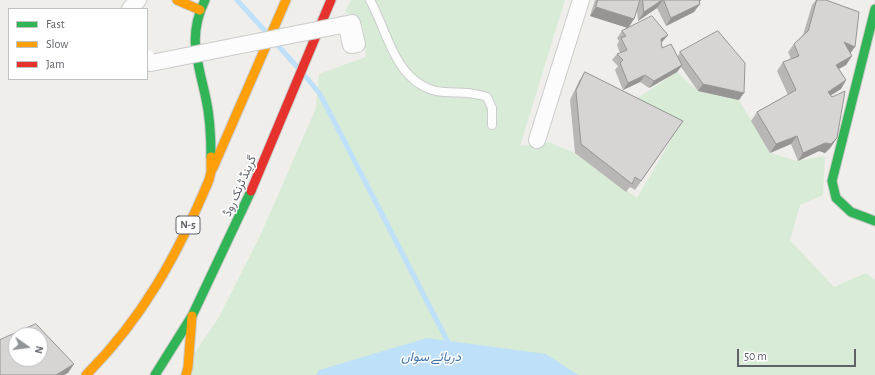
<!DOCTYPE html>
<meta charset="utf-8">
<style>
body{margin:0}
#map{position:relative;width:875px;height:375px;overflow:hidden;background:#efeeea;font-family:"Alegreya Sans",sans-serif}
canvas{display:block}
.legend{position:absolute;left:8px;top:8px;width:140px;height:72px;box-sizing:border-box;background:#fff;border:1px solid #bfc1c3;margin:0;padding:5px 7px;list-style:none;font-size:12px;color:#5f6368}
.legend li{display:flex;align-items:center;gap:8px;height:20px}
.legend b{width:20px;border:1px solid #bfc1c3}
.north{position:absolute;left:8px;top:327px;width:40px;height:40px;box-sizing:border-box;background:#fff;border:1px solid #bfc1c3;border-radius:50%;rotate:104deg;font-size:11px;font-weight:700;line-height:16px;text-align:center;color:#5f6368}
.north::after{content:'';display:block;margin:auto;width:14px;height:18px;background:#919496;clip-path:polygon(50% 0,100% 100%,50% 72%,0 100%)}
.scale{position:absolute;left:737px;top:349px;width:119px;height:18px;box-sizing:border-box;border:2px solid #5f6368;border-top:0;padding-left:5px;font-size:12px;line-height:14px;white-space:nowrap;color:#5f6368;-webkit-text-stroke:3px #fff;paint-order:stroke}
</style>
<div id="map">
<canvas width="875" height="375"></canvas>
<ul class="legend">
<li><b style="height:5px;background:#30b455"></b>Fast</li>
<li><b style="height:5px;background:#ff9f0a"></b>Slow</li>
<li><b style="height:5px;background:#e5322d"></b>Jam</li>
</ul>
<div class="north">N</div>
<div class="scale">50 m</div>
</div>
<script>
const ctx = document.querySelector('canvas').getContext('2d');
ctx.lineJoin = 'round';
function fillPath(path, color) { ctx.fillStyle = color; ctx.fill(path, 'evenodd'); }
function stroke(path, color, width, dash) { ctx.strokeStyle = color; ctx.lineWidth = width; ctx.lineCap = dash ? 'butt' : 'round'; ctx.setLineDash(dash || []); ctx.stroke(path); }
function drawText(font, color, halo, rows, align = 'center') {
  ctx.font = font + ' "Alegreya Sans",Vazirmatn,sans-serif'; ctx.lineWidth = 3; ctx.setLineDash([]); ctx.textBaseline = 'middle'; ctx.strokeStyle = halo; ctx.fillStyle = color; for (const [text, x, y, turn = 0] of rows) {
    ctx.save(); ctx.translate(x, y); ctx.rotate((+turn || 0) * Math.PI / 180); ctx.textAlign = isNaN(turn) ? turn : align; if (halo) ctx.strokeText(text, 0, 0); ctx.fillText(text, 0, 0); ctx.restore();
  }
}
const green = new Path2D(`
 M351,0h214l-45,146 28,-4 27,11 62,45 42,-72 -52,-21 50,-33 21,19 41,9 31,53 27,8 28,-5 -2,39 -23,10 -10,35 44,47 32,-14 9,7v95h-696l39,-56 43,-85 55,-126 3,-34 47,-17 -3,-31 -18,-15z`);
const water = new Path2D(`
 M427,338l119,16 32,21h-262l3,-5z`);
const stream = new Path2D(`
 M237,0l29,32
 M274,41l24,27
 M306,77l14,17 130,252`);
const lane = new Path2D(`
 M370,0c18,32 24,80 66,91 11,2 22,1 33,2 6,1 13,2 18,4l5,11v17`);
const street = new Path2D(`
 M130,9l8,-9
 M537,140l44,-140`);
const fast = new Path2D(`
 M205,0c-18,37 -7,61 1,99 4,18 5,38 5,58
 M875,9l-43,172 4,17 15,14 24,9
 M155,375l37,-59 59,-125`);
const slow = new Path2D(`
 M177,0l23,10
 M213,168l73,-168
 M86,375c57,-57 92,-121 123,-195l2,-8v-15
 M186,375l2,-8 4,-51`);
const jam = new Path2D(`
 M251,191l80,-191`);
const streetBridge = new Path2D(`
 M147,58l4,5 201,-40 5,21 -6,1 -3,-14`);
const wall = new Path2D(`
 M595,0h106l-7,12 -28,14 -9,-18 -19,13 -1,-11 -3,9 -6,9 40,7 -6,7v6l16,8 2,-4 59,48 -41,-9 -17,-24 -4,5 -28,16 -9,-6 -17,8 -8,-20 3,-4 -6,-6 5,-6 3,-1 -3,-8 2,-4 -2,-3 5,-7 6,-3 -38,-12z
 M816,0h10l26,56 -6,9 -8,4 8,11 -5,9 -11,6 1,52 -6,6 -6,-2 -21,10 -7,-17 -21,9 -19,-32 6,-9 31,-17 -11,-24 6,-9 8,-3 -3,-7 6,-8 9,-9 9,-30z
 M585,72l98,49 -48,69 -5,-3 -4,5 -51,-39 -5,-53 9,-19z`);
const shadedWall = new Path2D(`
 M662,0h1l-6,8 -19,13 6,-9z
 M699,0h2l-3,4h2l-6,8 -28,14 5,-8z
 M596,7l38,12 -6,9 -38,-12z
 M668,35l-5,6 -7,5 5,-7z
 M844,42l11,5 -6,8z
 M852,56l-6,9 -16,9 6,-9z
 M682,65l-5,7 -28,16 5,-7z
 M645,75l-5,7 -17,8 5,-7z
 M846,80l-5,9 -19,12 6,-9z
 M703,84l41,9 -5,7 -41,-9z
 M797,136l-6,8 -21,9 6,-9z
 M837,138l-6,9 -6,6 -6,-2 -21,10 5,-8 22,-10z
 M74,364l-6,9 -4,2h-8z`);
const building = new Path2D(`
 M598,0h42l-6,19 -38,-12z
 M643,0h19l-18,12z
 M664,0h35l1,4 -29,14z
 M817,0h9l33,12 -4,35 -11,-5 8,14 -16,9 10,15 -18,12 4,5 13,-6 -8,47 -6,6 -6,-1 -22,10 -6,-17 -21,8 -19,-32 39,-22 -13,-28 16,-6 -5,-12 14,-13z
 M652,16l16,19 -7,4 1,9 9,-4 11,21 -28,16 -9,-6 -17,8 -8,-20 3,-3 -6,-6 10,-4 -6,-12 5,-2 -4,-5z
 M718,31l27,32 -1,30 -41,-9 -23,-32z
 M585,72l98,49 -42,60 -6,-4 -3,7 -51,-40 -5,-53z
 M36,324l38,40 -18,11h-56v-35zM16,335h24v24h-24z`);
const shields = [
 [188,225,24]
];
const shieldNames = [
 ["N-5",188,225]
];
const streetNames = [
 ["گرینڈ ٹرنک روڈ",240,186,-66]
];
const waterNames = [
 ["دریائے سواں",431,357]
];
fillPath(green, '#d8ebd6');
fillPath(water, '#bfe0f9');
stroke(stream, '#bfe0f9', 5);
stroke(lane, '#cbcccc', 10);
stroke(street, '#cbcccc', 18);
stroke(fast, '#cacacb', 11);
stroke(slow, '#cacacb', 11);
stroke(jam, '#cacacb', 11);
stroke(lane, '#fdfcfc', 8);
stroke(street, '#fdfcfc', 16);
stroke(fast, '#30b455', 9);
stroke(slow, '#ff9f0a', 9);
stroke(jam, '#e5322d', 9);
stroke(streetBridge, '#cbcccc', 18, []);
stroke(streetBridge, '#fdfcfc', 16);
fillPath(wall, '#b8b7b5');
fillPath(shadedWall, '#969594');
fillPath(building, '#d6d5d3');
stroke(building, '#969594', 1);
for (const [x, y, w] of shields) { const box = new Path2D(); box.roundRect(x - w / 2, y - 9, w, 18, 3); ctx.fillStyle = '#fff'; ctx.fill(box); stroke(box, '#5f6368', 1); }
drawText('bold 11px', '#5f6368', null, shieldNames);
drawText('12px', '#5f6368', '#fff', streetNames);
drawText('italic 13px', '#4174aa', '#fff', waterNames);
</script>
